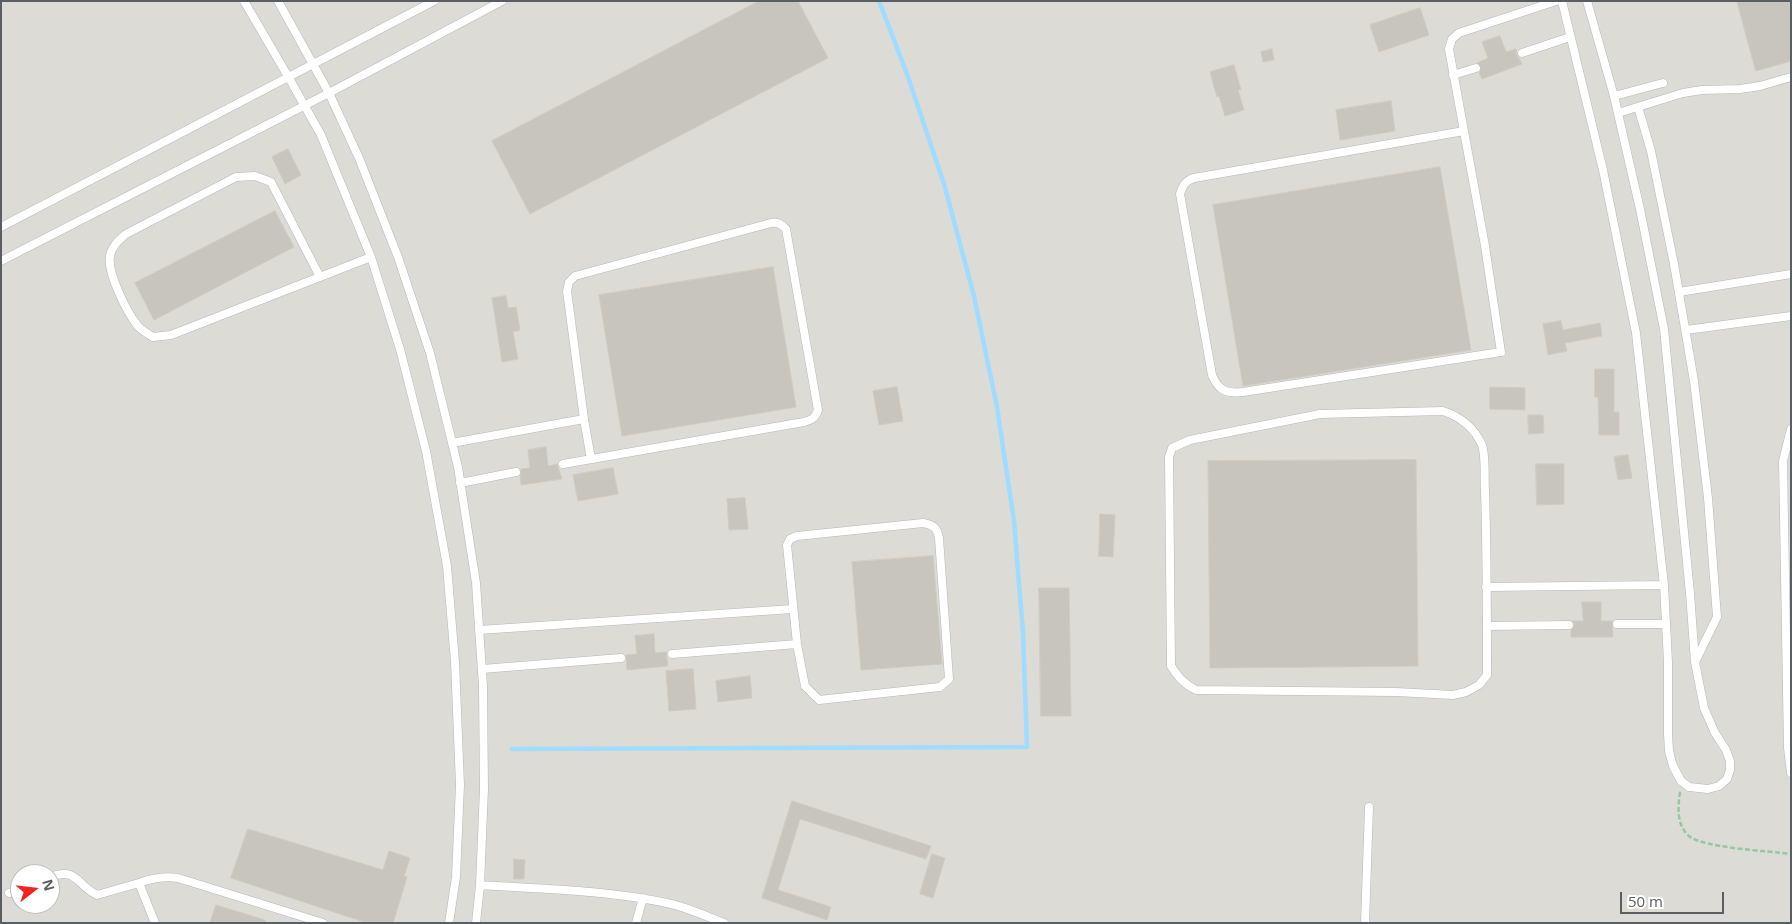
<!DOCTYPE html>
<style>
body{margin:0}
#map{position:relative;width:1792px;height:924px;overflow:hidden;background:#ede9e0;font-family:"Open Sans",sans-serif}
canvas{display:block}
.frame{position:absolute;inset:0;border:2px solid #595e62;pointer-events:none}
.north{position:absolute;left:10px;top:864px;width:50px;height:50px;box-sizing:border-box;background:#fff;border:1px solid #bdbfc0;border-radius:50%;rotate:74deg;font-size:14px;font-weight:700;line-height:20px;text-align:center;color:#595e62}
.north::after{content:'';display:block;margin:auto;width:18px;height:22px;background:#f12423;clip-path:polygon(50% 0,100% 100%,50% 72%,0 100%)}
.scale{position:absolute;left:1620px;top:892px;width:104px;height:22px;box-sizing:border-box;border:2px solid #595e62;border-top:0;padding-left:6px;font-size:15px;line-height:18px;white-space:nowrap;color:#595e62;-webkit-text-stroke:4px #fff;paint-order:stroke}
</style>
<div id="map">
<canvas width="1792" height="924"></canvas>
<div class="frame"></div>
<div class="north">N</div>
<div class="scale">50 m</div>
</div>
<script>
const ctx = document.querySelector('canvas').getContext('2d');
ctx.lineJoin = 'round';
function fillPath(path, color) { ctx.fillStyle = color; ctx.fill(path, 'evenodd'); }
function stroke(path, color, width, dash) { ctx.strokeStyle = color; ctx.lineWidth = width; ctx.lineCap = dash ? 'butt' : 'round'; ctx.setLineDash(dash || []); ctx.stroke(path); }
const industrial = new Path2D(`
 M1,1h1790v922h-1790zM20,874h30v30h-30z`);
const stream = new Path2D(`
 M512,749l515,-2 -4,-114 -9,-112 -17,-114 -23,-111 -30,-112 -37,-110 -28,-73`);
const building = new Path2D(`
 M759,1h39l30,57 -298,156 -38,-73z
 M1737,1h54v60l-35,10z
 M1420,8l9,27 -50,17 -9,-27z
 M1500,36l6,16 10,-3 1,6 5,9 -40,15 -3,-6 2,-6 -4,-4 11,-5 -6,-16z
 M1272,49l2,11 -11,2 -2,-10z
 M1234,65l7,25h-3l6,20 -19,6 -6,-20 -2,1 -7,-25z
 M1391,101l4,30 -55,9 -4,-30z
 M288,149l13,26 -16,9 -13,-27z
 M1440,167l31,183 -228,36 -30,-181z
 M275,211l19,36 -140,73 -19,-37z
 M773,267l23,140 -174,29 -23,-141z
 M506,296l2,12 8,-1 4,23 -7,2 5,27 -16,3 -10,-64z
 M1561,321l2,9 37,-7 2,13 -37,7 2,8 -19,4 -5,-31z
 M1595,369h19v43h5v23h-20l-1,-38h-3z
 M897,387l6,34 -24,4 -6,-34z
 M1490,387l35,1v22l-35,-1z
 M1528,415h15l1,18 -15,1z
 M546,447l2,19 9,-2 5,15 -41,6 -1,-9 1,-3v-4l9,-1 -2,-18z
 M1628,455l4,23 -14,2 -4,-23z
 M1416,460l2,206 -208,2 -2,-207z
 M1536,464h28v40l-27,1z
 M613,468l5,26 -40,7 -5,-26z
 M745,498l3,31 -19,1 -2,-31z
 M1100,514l15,1 -2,42 -14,-1z
 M933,556l9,108 -81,6 -9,-108z
 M1039,588h30l2,128h-30z
 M1582,602h19v19h11l1,16h-42v-7l4,-5 -3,-4h11z
 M654,634l1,19 11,-1 2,14 -41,4 -1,-15 11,-1 -2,-18z
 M693,669l3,40 -27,2 -3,-40z
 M750,676l2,22 -34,4 -2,-21z
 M792,801l139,45 -5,13 -126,-40 -22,71 53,17 -4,13 -65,-22z
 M248,829l135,41 6,-19 21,7 -6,18 3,1 -14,46h-26l-136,-45z
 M932,854l13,4 -12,40 -13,-4z
 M514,859l11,1 -1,19h-10z
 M216,905l49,15v3h-55z`);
const path = new Path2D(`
 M1680,792c-2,14 -4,33 9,44 14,12 80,15 102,18`);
const lane = new Path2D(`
 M244,1l45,77 32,57 50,122 29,92 26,102 21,115 8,96 5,123 -4,92 -7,46
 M278,1l51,92 30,65 39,99 32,96 28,114 18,116 7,103 1,103 -4,96 -4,38
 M1562,1l41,169 33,163 28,252 4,77v72l1,17 4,15 8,15 8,6 19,2 11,-3 8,-7 3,-9v-9l-4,-11 -11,-17 -11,-25 -9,-46 -5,-69 -26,-264 -24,-120 -26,-113 -27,-95
 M1522,53l48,-16
 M1453,75l23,-7
 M1614,96l49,-13
 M1638,107l13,44 23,113 20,117 14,117 9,119 -21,43
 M1618,113l65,-20 19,-3 38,-1 20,-3 31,-9
 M1464,131l-270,47c-9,3 -11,7 -14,16l32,181c6,15 14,19 31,17l258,-40 -16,-106 -36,-197 3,-10 7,-6 97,-32
 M1,227l433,-226
 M1,261l328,-168 173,-92
 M320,277l-49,-95 -16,-6 -19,1 -110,57c-8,7 -14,12 -16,22 -3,17 17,56 27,69 4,5 11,9 16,12l18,-2 200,-78
 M1679,292l112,-18
 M1686,330l105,-14
 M1443,411c18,6 31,16 39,34 4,11 2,33 3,46 2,61 2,123 2,184l-8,10 -13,7 -13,3 -57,-3 -200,-2c-12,-6 -18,-13 -25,-24l-2,-209 3,-9 18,-8 130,-26z
 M1791,429l-8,32 5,287 3,25
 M452,443l132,-24
 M563,464l241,-42c8,-2 11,-4 14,-12l-32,-181c-5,-5 -8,-7 -15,-6l-196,53 -6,6 -2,9 17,128 7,40
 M460,483l56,-11
 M923,523c11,2 14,5 16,15l10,141 -9,8 -121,13 -14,-14 -8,-42 -10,-99 3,-6 7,-3z
 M1486,587l178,-2
 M1617,624h49
 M1487,626l82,-1
 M479,630l314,-21
 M672,654l125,-10
 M482,669l139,-11
 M50,877c28,-10 26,8 47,18l42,-12
 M480,885c62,4 126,5 187,18 19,4 39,13 57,20
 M9,893l11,-4
 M155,923l-16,-40c14,-5 25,-7 39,-5l145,45
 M636,923l7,-25
 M1365,923l4,-116`);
fillPath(industrial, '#dddbd5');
stroke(stream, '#9fdcff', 4.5);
fillPath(building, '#c8c4be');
stroke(building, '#d2cbbf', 1);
stroke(lane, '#b3b8bc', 9);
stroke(path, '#94c89f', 2.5, [5, 2.5]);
stroke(lane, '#fff', 8);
</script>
